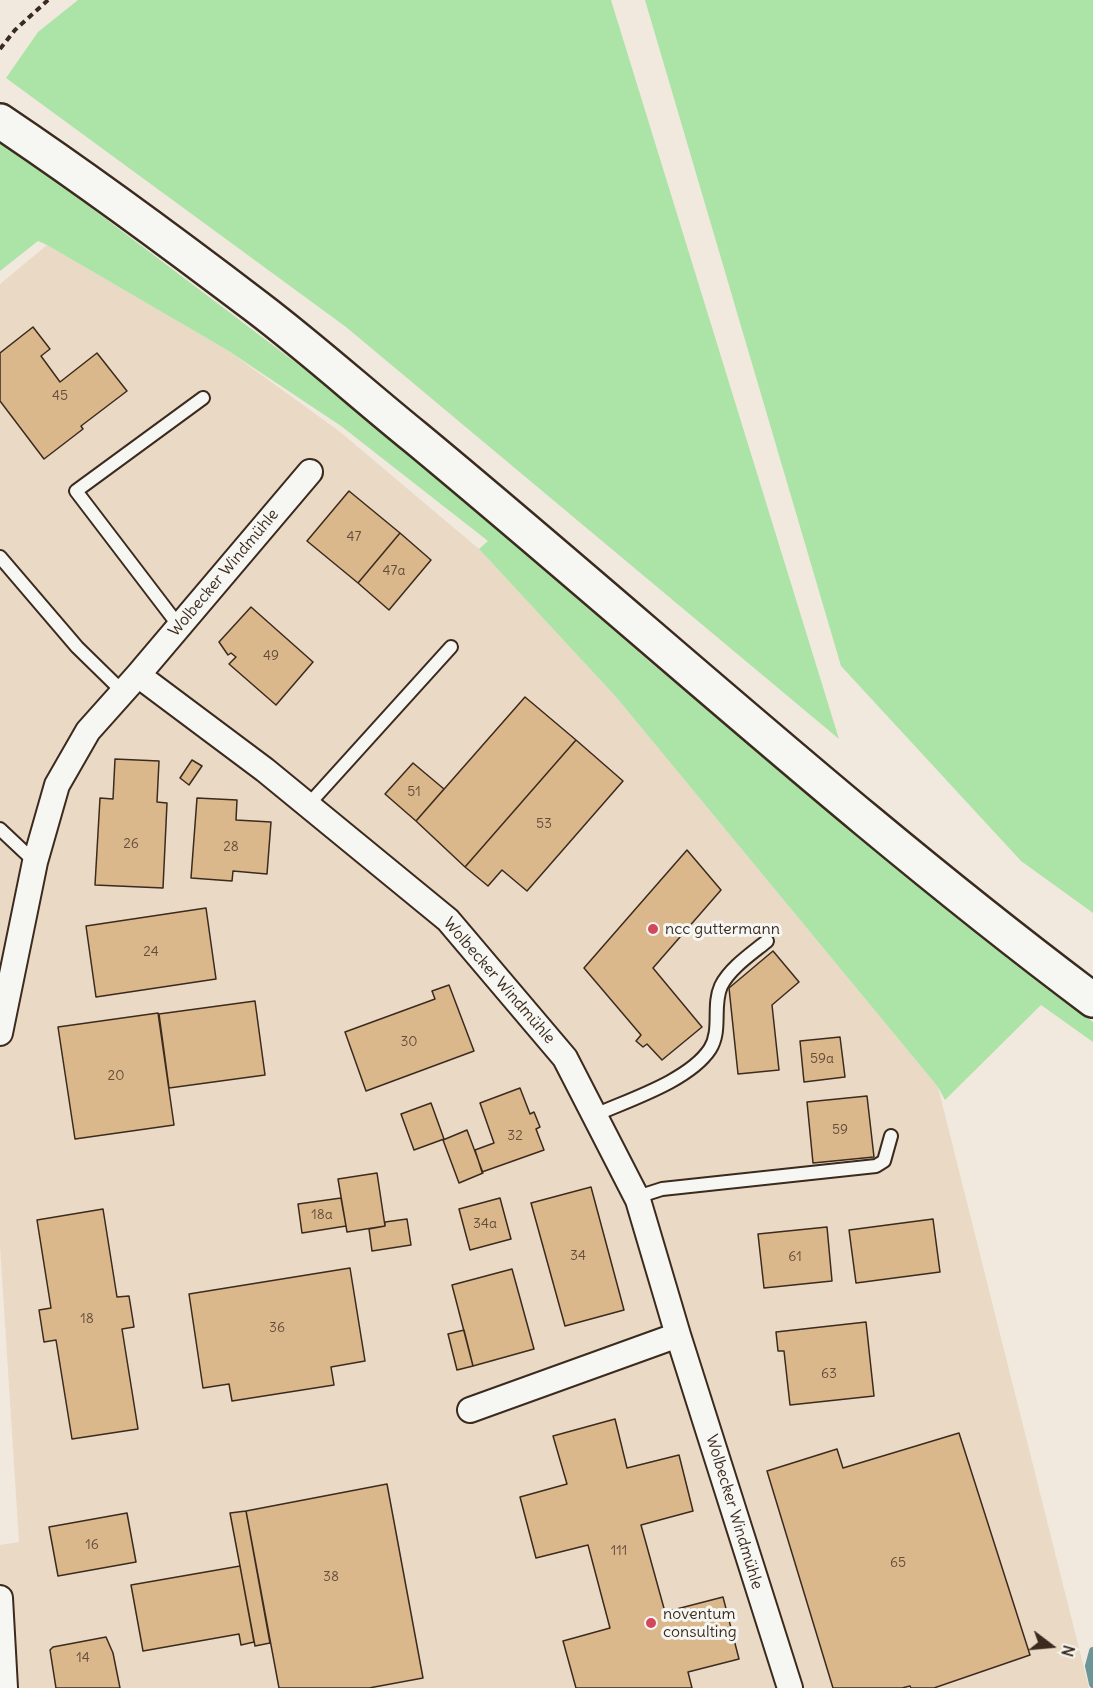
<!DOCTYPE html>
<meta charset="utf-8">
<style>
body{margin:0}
#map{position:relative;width:1093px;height:1688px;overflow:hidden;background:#f1e9de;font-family:Delius,sans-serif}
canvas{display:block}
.north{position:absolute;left:1021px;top:1616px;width:60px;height:60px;-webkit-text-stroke:4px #f6f6f2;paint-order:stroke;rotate:106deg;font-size:16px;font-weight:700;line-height:24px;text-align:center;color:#3b2a1e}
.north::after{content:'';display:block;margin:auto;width:21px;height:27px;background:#3b2a1e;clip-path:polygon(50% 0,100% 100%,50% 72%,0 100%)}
</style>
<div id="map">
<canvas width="1093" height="1688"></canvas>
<div class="north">N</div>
</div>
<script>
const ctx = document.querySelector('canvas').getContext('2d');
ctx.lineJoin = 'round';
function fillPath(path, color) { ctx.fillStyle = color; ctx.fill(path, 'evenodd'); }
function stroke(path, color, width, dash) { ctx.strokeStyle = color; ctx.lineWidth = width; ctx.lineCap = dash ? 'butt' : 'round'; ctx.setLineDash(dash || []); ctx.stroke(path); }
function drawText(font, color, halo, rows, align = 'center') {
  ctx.font = font + ' Delius,sans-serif'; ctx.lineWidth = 6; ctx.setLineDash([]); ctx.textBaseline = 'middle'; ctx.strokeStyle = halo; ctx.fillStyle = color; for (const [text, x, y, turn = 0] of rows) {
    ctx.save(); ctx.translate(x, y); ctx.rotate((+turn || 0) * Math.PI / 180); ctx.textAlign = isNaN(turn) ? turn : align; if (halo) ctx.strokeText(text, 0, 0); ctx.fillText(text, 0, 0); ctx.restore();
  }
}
const built = new Path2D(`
 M47,245l180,105 112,81 140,118 137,148 322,390 151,601h-1089v-143l19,-3 -19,-296v-962z`);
const green = new Path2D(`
 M78,0h533l228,739 -493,-412 -340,-249 32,-46z
 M645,0h448v913l-72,-52 -180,-195z
 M0,142l69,49 267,202 131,109 183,160 404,332 39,28v20l-52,-37 -96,95 -7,-13 -322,-390 -137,-148 9,-8 -147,-115 -114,-76 -180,-105 -9,-4 -38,30z`);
const stream = new Path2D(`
 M1093,1651l-4,15 4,18`);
const building = new Path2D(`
 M33,327l17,22 -9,7 19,26 37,-29 30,38 -46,35 2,3 -39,30 -44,-58v-48z
 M349,491l51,42 -42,50 -51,-42z
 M400,533l31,27 -42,50 -31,-27z
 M251,607l62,55 -37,43 -47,-41 7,-7 -5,-4 -3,2 -9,-13z
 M525,697l51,43 -111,127 -49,-46z
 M576,740l47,41 -96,110 -25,-21 -14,16 -23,-19z
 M115,759l44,2 -2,41 10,1 -4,85 -68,-3 5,-87 13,1z
 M192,760l10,6 -13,19 -9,-7z
 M413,763l31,26 -28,32 -31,-27z
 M197,798l40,2 -1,20 35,2 -4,52 -34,-3 -1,10 -41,-3z
 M687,850l34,40 -68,78 49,59 -40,33 -15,-16 -4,3 -7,-6 5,-6 -57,-67z
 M206,908l10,71 -120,18 -10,-71z
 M773,951l26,31 -27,23 7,65 -41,4 -9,-86z
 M449,985l25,66 -108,40 -21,-59 90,-33 -3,-8z
 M255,1001l10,74 -96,13 -10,-74z
 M158,1013l16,112 -99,14 -17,-112z
 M840,1037l5,40 -41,5 -4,-41z
 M520,1088l10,26 4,-2 6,15 -4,2 8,21 -62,22 -7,-22 19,-7 -14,-40z
 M867,1096l7,61 -61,6 -6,-61z
 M431,1103l13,36 -30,11 -13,-36z
 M467,1130l16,43 -24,10 -16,-43z
 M377,1173l8,53 -38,6 -9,-53z
 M591,1187l33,123 -59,16 -34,-123z
 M341,1198l5,28 -44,7 -4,-29z
 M500,1198l11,41 -41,11 -11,-41z
 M103,1209l14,88 12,-1 5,31 -12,2 16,100 -66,10 -16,-99 -12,2 -5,-32 12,-2 -14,-88z
 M407,1219l4,26 -39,6 -3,-22 16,-3v-4z
 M933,1219l7,53 -84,11 -7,-53z
 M827,1227l5,54 -68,7 -6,-54z
 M350,1268l15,93 -34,6 3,18 -102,16 -3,-17 -26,4 -14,-94z
 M512,1269l22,80 -61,17 -21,-81z
 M866,1322l8,74 -84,9 -6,-54h-6l-2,-19z
 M464,1330l9,36 -16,4 -9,-36z
 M615,1419l12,49 52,-13 14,56 -52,14 24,87 58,-15 16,62 -51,13 4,16h-116l-13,-47 47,-13 -22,-83 -52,13 -16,-61 47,-13 -14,-48z
 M959,1433l71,222 -96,33h-23l-1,-2 -8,2h-69l-66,-217 70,-22 6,19z
 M387,1484l36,194 -54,10h-90l-33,-177z
 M246,1511l24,132 -15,3 -25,-133z
 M127,1513l9,49 -78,14 -9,-49z
 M240,1566l14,76 -13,3 -2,-11 -96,17 -12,-66z
 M106,1637l7,16 7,35h-64l-6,-38 3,-3z`);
const path = new Path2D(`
 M0,49l15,-19 33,-30`);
const service = new Path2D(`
 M0,557l77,90 46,45
 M179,626l-103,-135 127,-93
 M308,805l143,-158
 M0,829l35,33
 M595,1115c33,-15 94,-34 115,-66 12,-19 2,-43 11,-63 9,-18 30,-32 46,-45
 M637,1197l25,-8 214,-23 8,-5 7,-25`);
const minor = new Path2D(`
 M138,675l172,-203
 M0,1033l35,-171 22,-77 31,-54 50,-56 127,95 183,150 117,138 73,142 40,135 112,353
 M470,1410l208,-75
 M0,1598l5,90`);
const secondary = new Path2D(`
 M0,121c88,59 173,122 257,186 54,41 105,87 158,130 226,187 443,387 678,563`);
const markers = [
 [653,929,6,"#d1495b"],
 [651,1623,6,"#d1495b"]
];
const numberNames = [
 ["45",60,396],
 ["47",354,537],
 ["47a",394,571],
 ["49",271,656],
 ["51",414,792],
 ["53",544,824],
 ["26",131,844],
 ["28",231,847],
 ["24",151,952],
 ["30",409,1042],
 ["59a",822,1059],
 ["20",116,1076],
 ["59",840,1130],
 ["32",515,1136],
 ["18a",322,1215],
 ["34a",485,1224],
 ["34",578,1256],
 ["61",795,1257],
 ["18",87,1319],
 ["36",277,1328],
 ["63",829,1374],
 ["16",92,1545],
 ["111",619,1551],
 ["65",898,1563],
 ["38",331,1577],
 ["14",83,1658]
];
const streetNames = [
 ["Wolbecker Windmühle",224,573,-50],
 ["Wolbecker Windmühle",499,981,49],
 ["Wolbecker Windmühle",734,1512,73]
];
const poiNames = [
 ["ncc guttermann",665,929],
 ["noventum",663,1614],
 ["consulting",663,1632]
];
fillPath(built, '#eadac5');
fillPath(green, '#ace4a8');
stroke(stream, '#6c9597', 8);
fillPath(building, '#dbb78c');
stroke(building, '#3b2a1e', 1.5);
stroke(service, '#3b2a1e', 16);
stroke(minor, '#3b2a1e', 28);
stroke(secondary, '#3b2a1e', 38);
stroke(path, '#3b2a1e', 4, [6, 4.5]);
stroke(service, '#f6f6f2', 12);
stroke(minor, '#f6f6f2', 24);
stroke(secondary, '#f6f6f2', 33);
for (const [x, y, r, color] of markers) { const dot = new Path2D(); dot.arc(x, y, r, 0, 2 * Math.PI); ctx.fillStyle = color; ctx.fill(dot); stroke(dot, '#f6f6f2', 2); }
drawText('14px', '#634d3a', null, numberNames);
drawText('16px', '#3b2a1e', '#f6f6f2', streetNames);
drawText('16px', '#3b2a1e', '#f6f6f2', poiNames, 'left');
</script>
